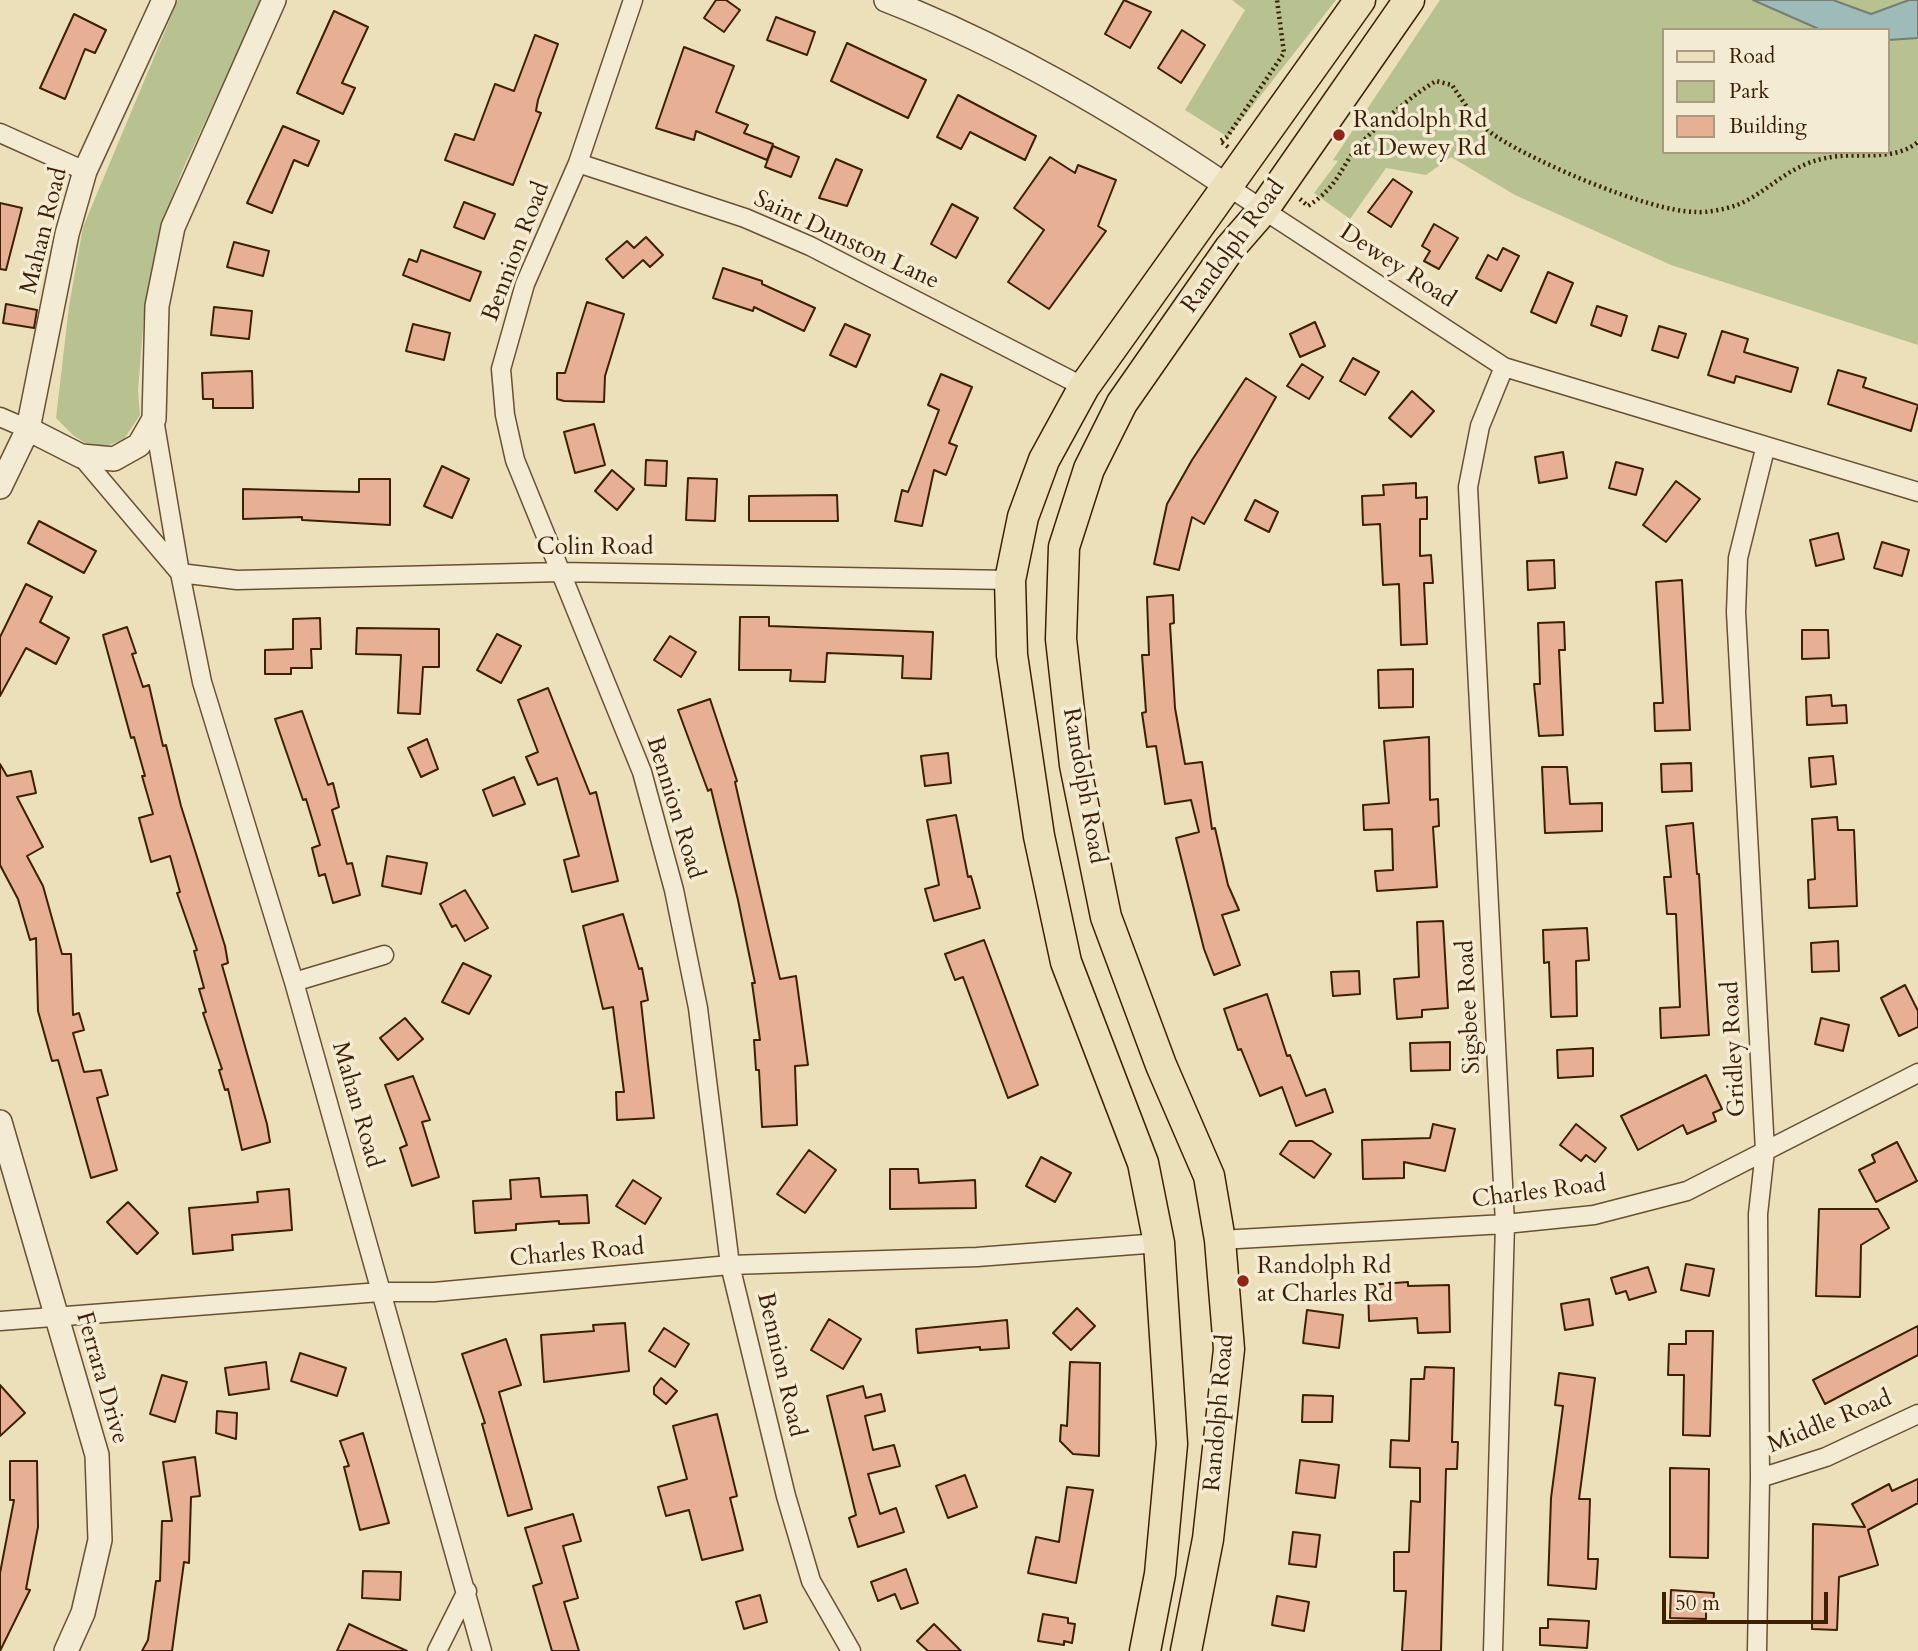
<!DOCTYPE html>
<style>
body{margin:0}
#map{position:relative;width:1918px;height:1651px;overflow:hidden;background:#ece0bb;font-family:Cardo,serif}
canvas{display:block}
.legend{position:absolute;left:1662px;top:28px;width:228px;height:126px;box-sizing:border-box;background:#f3ebd3;border:2px solid #aa9a80;margin:0;padding:9px 12px;list-style:none;font-size:21px;color:#3d2004}
.legend li{display:flex;align-items:center;gap:14px;height:35px}
.legend b{width:35px;border:2px solid #aa9a80}
.scale{position:absolute;left:1662px;top:1592px;width:166px;height:32px;box-sizing:border-box;border:4px solid #3d2004;border-top:0;padding-left:9px;font-size:21px;line-height:24px;white-space:nowrap;color:#3d2004;-webkit-text-stroke:5px #f3ebd3;paint-order:stroke}
</style>
<div id="map">
<canvas width="1918" height="1651"></canvas>
<ul class="legend">
<li><b style="height:9px;background:#ece0bb"></b>Road</li>
<li><b style="height:19px;background:#b8c290"></b>Park</li>
<li><b style="height:19px;background:#e7af94"></b>Building</li>
</ul>
<div class="scale">50 m</div>
</div>
<script>
const ctx = document.querySelector('canvas').getContext('2d');
ctx.lineJoin = 'round';
function fillPath(path, color) { ctx.fillStyle = color; ctx.fill(path, 'evenodd'); }
function stroke(path, color, width, dash) { ctx.strokeStyle = color; ctx.lineWidth = width; ctx.lineCap = dash ? 'butt' : 'round'; ctx.setLineDash(dash || []); ctx.stroke(path); }
function drawText(font, color, halo, rows, align = 'center') {
  ctx.font = font + ' Cardo,serif'; ctx.lineWidth = 7; ctx.setLineDash([]); ctx.textBaseline = 'middle'; ctx.strokeStyle = halo; ctx.fillStyle = color; for (const [text, x, y, turn = 0] of rows) {
    ctx.save(); ctx.translate(x, y); ctx.rotate((+turn || 0) * Math.PI / 180); ctx.textAlign = isNaN(turn) ? turn : align; if (halo) ctx.strokeText(text, 0, 0); ctx.fillText(text, 0, 0); ctx.restore();
  }
}
const green = new Path2D(`
 M178,0h84l-79,169 -17,45 -21,90 -7,86 2,25 -16,24 -27,11 -23,-14 -18,-18 13,-112 14,-79z
 M1232,0h104l-108,137 -43,-27 60,-100z
 M1440,0h478v345l-247,-80 -156,-70 -64,-38 -25,18 -40,-7 -36,51 -36,-26 24,-32 -5,-1zM1664,30h224v122h-224z`);
const water = new Path2D(`
 M1753,0h80l38,14 38,-14h9v38l-30,2v-10h-67z`);
const building = new Path2D(`
 M716,0h10l14,10 -16,22 -20,-14z
 M1124,0l27,12 -21,36 -25,-14z
 M334,11l34,16 -26,56 13,5 -12,26 -46,-21z
 M74,14l32,16 -11,23 -10,-4 -20,50 -25,-11z
 M776,17l39,15 -8,23 -40,-15z
 M1182,30l23,15 -24,38 -23,-15z
 M535,35l23,9 -20,56 -2,11 5,2 -28,72 -68,-25 10,-26 19,6 21,-56 19,7z
 M847,43l79,37 -18,38 -77,-37z
 M684,47l50,19 -18,46 32,13 -4,8 29,11 -6,16 -71,-29 -2,9 -38,-12z
 M958,95l78,41 -11,24 -55,-28 -9,17 -24,-12z
 M283,126l36,15 -11,25 -14,-6 -22,53 -25,-10z
 M773,146l26,11 -8,20 -26,-10z
 M1050,157l25,16 3,-8 38,15 -18,46 8,5 -57,78 -41,-27 36,-52 -30,-22z
 M836,159l26,11 -15,36 -28,-8z
 M1393,179l19,13 -21,35 -23,-15z
 M464,202l31,12 -11,25 -30,-12z
 M0,203l22,5 -16,62 -6,-1z
 M952,204l26,14 -22,40 -25,-14z
 M1434,224l24,14 -19,31 -15,-8 6,-10 -8,-5z
 M646,237l17,18 -13,12 -7,-7 -20,18 -17,-19 21,-18 7,7z
 M234,242l35,9 -6,25 -36,-9z
 M1503,248l16,8 -18,35 -25,-13 12,-23 9,5z
 M421,250l60,22 -11,29 -67,-26 6,-16 8,3z
 M723,268l39,13v3l53,24 -11,23 -50,-24 -1,4 -40,-13z
 M1548,272l25,11 -17,40 -25,-11z
 M587,302l37,12 -19,62 -1,26 -40,-1 -7,-2v-26h8z
 M6,304l31,6 -3,18 -31,-5z
 M1597,306l30,10 -6,20 -30,-11z
 M214,307l38,4 -3,28 -38,-4z
 M1315,322l10,24 -25,11 -10,-23z
 M413,324l37,9 -6,27 -38,-9z
 M845,324l25,11 -14,32 -26,-12z
 M1659,326l27,8 -8,24 -26,-8z
 M1722,331l26,8 -4,13 54,16 -7,24 -55,-16 -2,7 -26,-8z
 M1353,358l26,14 -14,23 -25,-14z
 M1302,364l21,13 -14,22 -22,-13z
 M1838,370l28,8 -3,9 55,18 -7,26 -83,-27z
 M252,371l1,37h-40v-9h-10l-1,-26z
 M941,374l31,13 -23,56 8,3 -11,29 -12,-5 -12,56 -27,-5 7,-31 6,2 31,-82 -11,-5z
 M1246,378l30,19 -72,127 -12,-7 -13,53 -25,-6 13,-60 25,-44z
 M1412,391l22,20 -23,26 -22,-19z
 M594,424l11,41 -30,8 -11,-41z
 M1563,452l4,26 -28,5 -4,-26z
 M646,460l21,1 -1,25 -21,-1z
 M1616,462l27,7 -7,26 -27,-7z
 M442,466l27,13 -17,39 -28,-12z
 M612,470l22,19 -17,21 -22,-19z
 M688,478l29,1 -2,42 -29,-1z
 M359,479h31v46l-88,-5v-3l-59,2v-30l116,3z
 M1676,481l24,18 -34,43 -23,-17z
 M1416,483v15l11,-1v22h-7v37l11,-1 2,28h-9l3,61 -26,1 -2,-61 -16,1 -3,-61 -17,1 -1,-29 22,-1 -1,-10z
 M837,495l1,26h-89v-25z
 M1255,500l23,12 -9,20 -24,-12z
 M39,521l57,30 -12,22 -56,-30z
 M1838,533l6,26 -28,7 -6,-26z
 M1882,542l27,8 -7,26 -28,-8z
 M1554,560l1,28 -27,2 -1,-29z
 M1682,580l8,150 -35,1 -1,-28h9l-7,-121z
 M26,584l26,13 -12,25 29,16 -13,26 -30,-16 -26,48v-59z
 M1173,595l1,28 -4,1 5,84 10,56 17,-2 10,67 3,-1 13,57 11,25 -17,5 18,50 -26,10 -10,-26 -28,-111 23,-6 -8,-32 -26,4 -9,-58 -9,1 -5,-34 4,-1 -4,-57h7l-2,-58z
 M740,617h29v9l164,6 -2,47 -29,-1 1,-22 -76,-3 -2,29 -35,-1 1,-11h-52z
 M320,618l1,31h-10l1,19h-21v6h-26v-24l28,-1v-30z
 M1564,622l1,28h-6l4,85 -24,1 -5,-52h6l-2,-61z
 M127,627l9,26 -4,1 11,33 6,-2 14,61 3,-1 15,61 44,140 3,17 -6,2 45,159 3,18 -28,8 -14,-61 -3,1 -6,-20 3,-1 -19,-56 3,-1 -7,-23 5,-1 -10,-37 3,-1 -20,-57 3,-1 -10,-36 -19,6 -12,-44 14,-4 -11,-38h3l-11,-39 -3,1 -28,-103z
 M357,628l82,1v38h-16l-3,47 -22,-1 3,-58 -45,-1z
 M1802,630h26l1,28 -27,1z
 M497,634l24,12 -20,37 -24,-13z
 M670,636l26,16 -15,25 -27,-17z
 M1413,669v38l-34,1 -1,-38z
 M548,688l42,106 6,-2 22,89 -46,11 -8,-32 15,-4 -22,-78 -19,7 -12,-28 12,-5 -20,-52z
 M1831,695l1,11 14,-1 1,18 -40,2 -1,-28z
 M710,699l27,82 -2,1 45,197 16,-3 12,89 -13,1 2,59 -35,2 -3,-57h-3l-2,-30h6l-8,-57h3l-17,-83 -27,-111 -3,2 -30,-81z
 M302,711l26,74 5,-2 6,24 -7,3 15,54 5,-1 8,32 -27,8 -8,-29 -6,2 -7,-28 8,-3 -14,-46 -3,1 -28,-81z
 M1429,737l1,63 8,-1 1,27 -6,1 4,60 -60,4 -2,-20 18,-1 -1,-41 -28,1 -1,-25 26,-2 -5,-62z
 M427,739l11,30 -17,8 -13,-29z
 M948,753l3,30 -26,3 -4,-30z
 M1833,756l3,28 -25,3 -2,-29z
 M1691,763l1,28 -30,1 -1,-28z
 M0,764l7,12 24,-5 5,22 -19,4 26,50 -16,9 16,30 19,68h9l2,61 6,-2 5,17 -11,3 11,39 17,-2 7,25 -11,3 20,72 -26,8 -33,-118 -6,1 -14,-50 -2,-73 -6,2 -12,-41 -18,-34z
 M1542,767h25l3,37 32,-1v28l-57,2z
 M514,777l11,27 -32,12 -10,-26z
 M956,815l12,62 3,-1 9,32 -46,13 -9,-32 14,-4 -12,-65z
 M1837,817l1,13h16l3,76 -48,2 -1,-28 7,-1 -3,-60z
 M1693,823l4,51h2l10,161 -48,3 -1,-30 20,-1 -4,-93h-9l-3,-37h7l-5,-51z
 M387,856l40,7 -6,31 -39,-8z
 M465,890l23,38 -23,13 -9,-16 -4,2 -12,-23z
 M623,914l16,55 3,-1 6,32 -7,2 13,116 -37,2 -1,-28h8l-11,-85 -10,2 -20,-83z
 M1443,921l5,87 -26,2v7l-25,2 -3,-40 25,-2 -2,-55z
 M1587,928l2,32 -13,1 1,55 -26,1 -2,-55 -5,1 -1,-33z
 M984,940l54,145 -30,13 -45,-121 -8,3 -10,-26z
 M1838,941l1,30 -27,1 -1,-29z
 M463,963l28,13 -22,38 -27,-12z
 M1359,971l1,23 -27,2 -2,-24z
 M1905,985l13,26v16l-19,9 -18,-38z
 M1267,994l20,62 3,-1 16,41 19,-7 8,23 -37,14 -14,-39 -22,9 -19,-47 -3,1 -14,-41z
 M405,1018l18,21 -25,21 -18,-22z
 M1821,1018l28,7 -6,26 -28,-7z
 M1450,1042v28l-39,1 -1,-28z
 M1593,1048v28l-35,2 -1,-28z
 M1706,1075l16,34 -9,4 3,8 -29,13 -4,-9 -45,25 -17,-34z
 M413,1076l17,44 -8,2 17,55 -27,9 -12,-38 7,-3 -22,-60z
 M1433,1124l22,5 -10,42 -41,-9v16l-41,1 -1,-39 68,-2z
 M1576,1124l30,24 -11,14 -9,-7 -5,6 -21,-16z
 M1289,1141h23l19,13 -17,24 -34,-24z
 M1897,1142l20,39 -41,21 -17,-32 16,-8 -3,-7z
 M809,1150l27,20 -31,43 -28,-19z
 M1041,1157l30,16 -16,29 -29,-16z
 M890,1169h28l1,14 56,-3 1,28 -86,1z
 M539,1178l2,19 46,-2 2,28 -30,1v-3l-43,3v6l-41,3 -2,-32 38,-2 -1,-19z
 M633,1180l28,18 -16,26 -29,-18z
 M289,1189l3,41 -60,5 1,15 -40,4 -4,-46 69,-6 -1,-10z
 M128,1202l30,31 -21,21 -30,-32z
 M1819,1209h59l11,19 -28,17 -1,52 -44,-1z
 M1686,1264l28,5 -5,27 -28,-6z
 M1648,1267l8,25 -27,8 -3,-9 -10,3 -5,-16z
 M1408,1282v4l41,-1 1,47 -32,1 -1,-15 -48,3 -1,-36z
 M1589,1299l4,26 -28,5 -4,-26z
 M1077,1308l18,18 -24,24 -18,-17z
 M1307,1310l36,5 -4,33 -36,-5z
 M829,1319l32,20 -18,30 -32,-19z
 M1007,1320l2,28 -29,2v-3l-62,6 -2,-24z
 M625,1323l4,48 -85,11 -3,-47 53,-4 -1,-6z
 M1918,1326v29l-93,49 -12,-24z
 M664,1328l25,16 -14,23 -26,-16z
 M1686,1331h27l-3,105 -27,-1 1,-60h-16l1,-31h17z
 M506,1339l15,46 -22,7 33,117 -24,7 -26,-92 3,-1 -23,-69z
 M300,1353l46,15 -9,28 -46,-15z
 M266,1362l3,27 -40,6 -4,-27z
 M1070,1362l30,1 -1,93 -26,-2 -13,-13 1,-16 6,1z
 M1425,1367l29,1 -2,74h6l-1,27h-11l-5,182h-39l4,-60h-12v-39h15l2,-51 9,1v-34l-30,-1 1,-27 18,1 2,-62h13z
 M1559,1373l36,5 -16,121h11l-2,60h10l-2,30 -48,-4 3,-87 12,-92 -8,-1z
 M162,1375l25,7 -12,40 -25,-8z
 M661,1378l16,13 -11,13 -12,-10v-7z
 M0,1385l25,28 -25,23z
 M863,1386l3,12 15,-4 4,17 -20,5 8,34 21,-5 6,21 -32,8 12,40 16,-6 8,24 -46,15 -9,-29 7,-3 -29,-119z
 M1303,1395l30,1 -1,26h-30z
 M217,1411l20,2 -1,26 -20,-6z
 M717,1414l20,82 -7,2 13,52 -41,10 -13,-50 -23,6 -8,-29 29,-8 -14,-53z
 M363,1433l26,90 -29,7 -16,-63 5,-1 -9,-25z
 M195,1457l5,39 -9,1 -2,66 -5,-1 -12,89h-30l6,-11 8,-59h4l2,-60h10l-9,-59z
 M1300,1460l39,5 -4,33 -39,-5z
 M10,1461h27l1,66 -12,62 4,1 -30,61v-78l14,-73h-4z
 M1670,1468l39,1 -1,89 -38,-1z
 M965,1475l12,32 -29,11 -12,-32z
 M1918,1479v24l-50,27 10,35 -39,12 -2,53 -25,-1 1,-105 52,3 -13,-23 37,-20 3,7z
 M1067,1487l26,3 -17,93 -48,-10 8,-36 23,5z
 M573,1514l8,27 -18,5 15,52 -14,4 15,49h-27l-19,-65 9,-3 -17,-55z
 M1293,1532l27,3 -4,32 -27,-3z
 M906,1569l12,34 -17,6 -6,-15 -17,7 -7,-19z
 M363,1571l38,1 -1,28 -38,-2z
 M1671,1590l43,3 -1,18h-7v8l-36,-1z
 M760,1595l7,27 -23,7 -8,-27z
 M1277,1596l32,6 -5,29 -32,-6z
 M1043,1614l25,4v5l7,1 -3,19 -8,-2v4l-26,-4z
 M1548,1619l41,2 -2,27 -47,-3v-17h8z
 M349,1624l23,11 35,16h-70z
 M934,1624l27,27h-33l-11,-10z`);
const path = new Path2D(`
 M1228,147l-8,-6 7,-4 57,-84 -7,-53
 M1300,199l8,7c34,-22 32,-42 56,-66 21,-21 47,-44 72,-59l16,4c12,18 26,40 45,52 40,26 151,74 198,75 12,1 31,-3 42,-7 32,-13 49,-39 89,-47 31,-7 66,5 92,-16`);
const minor = new Path2D(`
 M633,0l-55,163 -53,121 -24,85 4,46 10,45 127,312 32,118 24,118 32,257 56,231 25,85 40,70
 M0,133l85,38
 M578,163l167,55 65,28 274,141
 M1227,186l277,181 414,125
 M0,417l28,12
 M154,419l26,154 57,7 323,-8 450,8
 M81,456l99,117 22,109 92,300 188,669
 M294,982l90,-27
 M1220,1240l285,-16 89,-9 93,-24 231,-118
 M0,1321l380,-29h54l296,-27 247,-8 182,-14
 M1760,1478l66,-21 92,-43
 M437,1651l30,-60
 M1493,1651l12,-427 -37,-737 12,-61 24,-59
 M1757,1651l3,-173 -2,-264 7,-63 -29,-539 2,-54 27,-109`);
const tertiary = new Path2D(`
 M886,0c121,47 234,114 341,186
 M28,429l53,27 33,3 25,-14 15,-26 3,-113 16,-79 101,-227
 M0,487l28,-58 39,-195 18,-63 79,-171
 M0,1122l97,333 3,85 -17,73 -17,38`);
const primary = new Path2D(`
 M1145,1651l15,-77 12,-130 -13,-201 -16,-80 -77,-201 -27,-126 -27,-181 -2,-75 13,-63 21,-57 40,-73 276,-387
 M1186,1651l22,-112 21,-190 -9,-109 -11,-64 -48,-111 -55,-148 -31,-152 -14,-126 3,-92 25,-78 33,-66 108,-155 33,-38 146,-210`);
const markers = [
 [1339,135,7,"#8f2418"],
 [1243,1281,7,"#8f2418"]
];
const poiNames = [
 ["Randolph Rd",1353,121],
 ["at Dewey Rd",1353,149],
 ["Randolph Rd",1257,1267],
 ["at Charles Rd",1257,1295]
];
const streetNames = [
 ["Mahan Road",45,231,-76],
 ["Saint Dunston Lane",846,241,25],
 ["Randolph Road",1234,247,-54],
 ["Bennion Road",517,252,-69],
 ["Dewey Road",1397,267,33],
 ["Colin Road",595,548],
 ["Randolph Road",1083,786,80],
 ["Bennion Road",674,808,73],
 ["Sigsbee Road",1470,1007,-93],
 ["Gridley Road",1735,1049,-93],
 ["Mahan Road",356,1105,74],
 ["Charles Road",1539,1193,-7],
 ["Charles Road",577,1254,-5],
 ["Bennion Road",780,1365,77],
 ["Ferrara Drive",101,1378,74],
 ["Randolph Road",1220,1413,-85],
 ["Middle Road",1830,1423,-22]
];
fillPath(green, '#b8c290');
fillPath(water, '#9cbbb9');
stroke(water, '#767d71', 2);
fillPath(building, '#e7af94');
stroke(building, '#3d2004', 2);
stroke(minor, '#695032', 21);
stroke(tertiary, '#695032', 26);
stroke(primary, '#3d2004', 33);
stroke(path, '#3d2004', 4.5, [2, 3.5]);
stroke(minor, '#f3ebd3', 18);
stroke(tertiary, '#f3ebd3', 23);
stroke(primary, '#ece0bb', 30);
for (const [x, y, r, color] of markers) { const dot = new Path2D(); dot.arc(x, y, r, 0, 2 * Math.PI); ctx.fillStyle = color; ctx.fill(dot); stroke(dot, '#f3ebd3', 2.5); }
drawText('24px', '#3d2004', '#f3ebd3', poiNames, 'left');
drawText('24px', '#3d2004', '#f3ebd3', streetNames);
</script>
